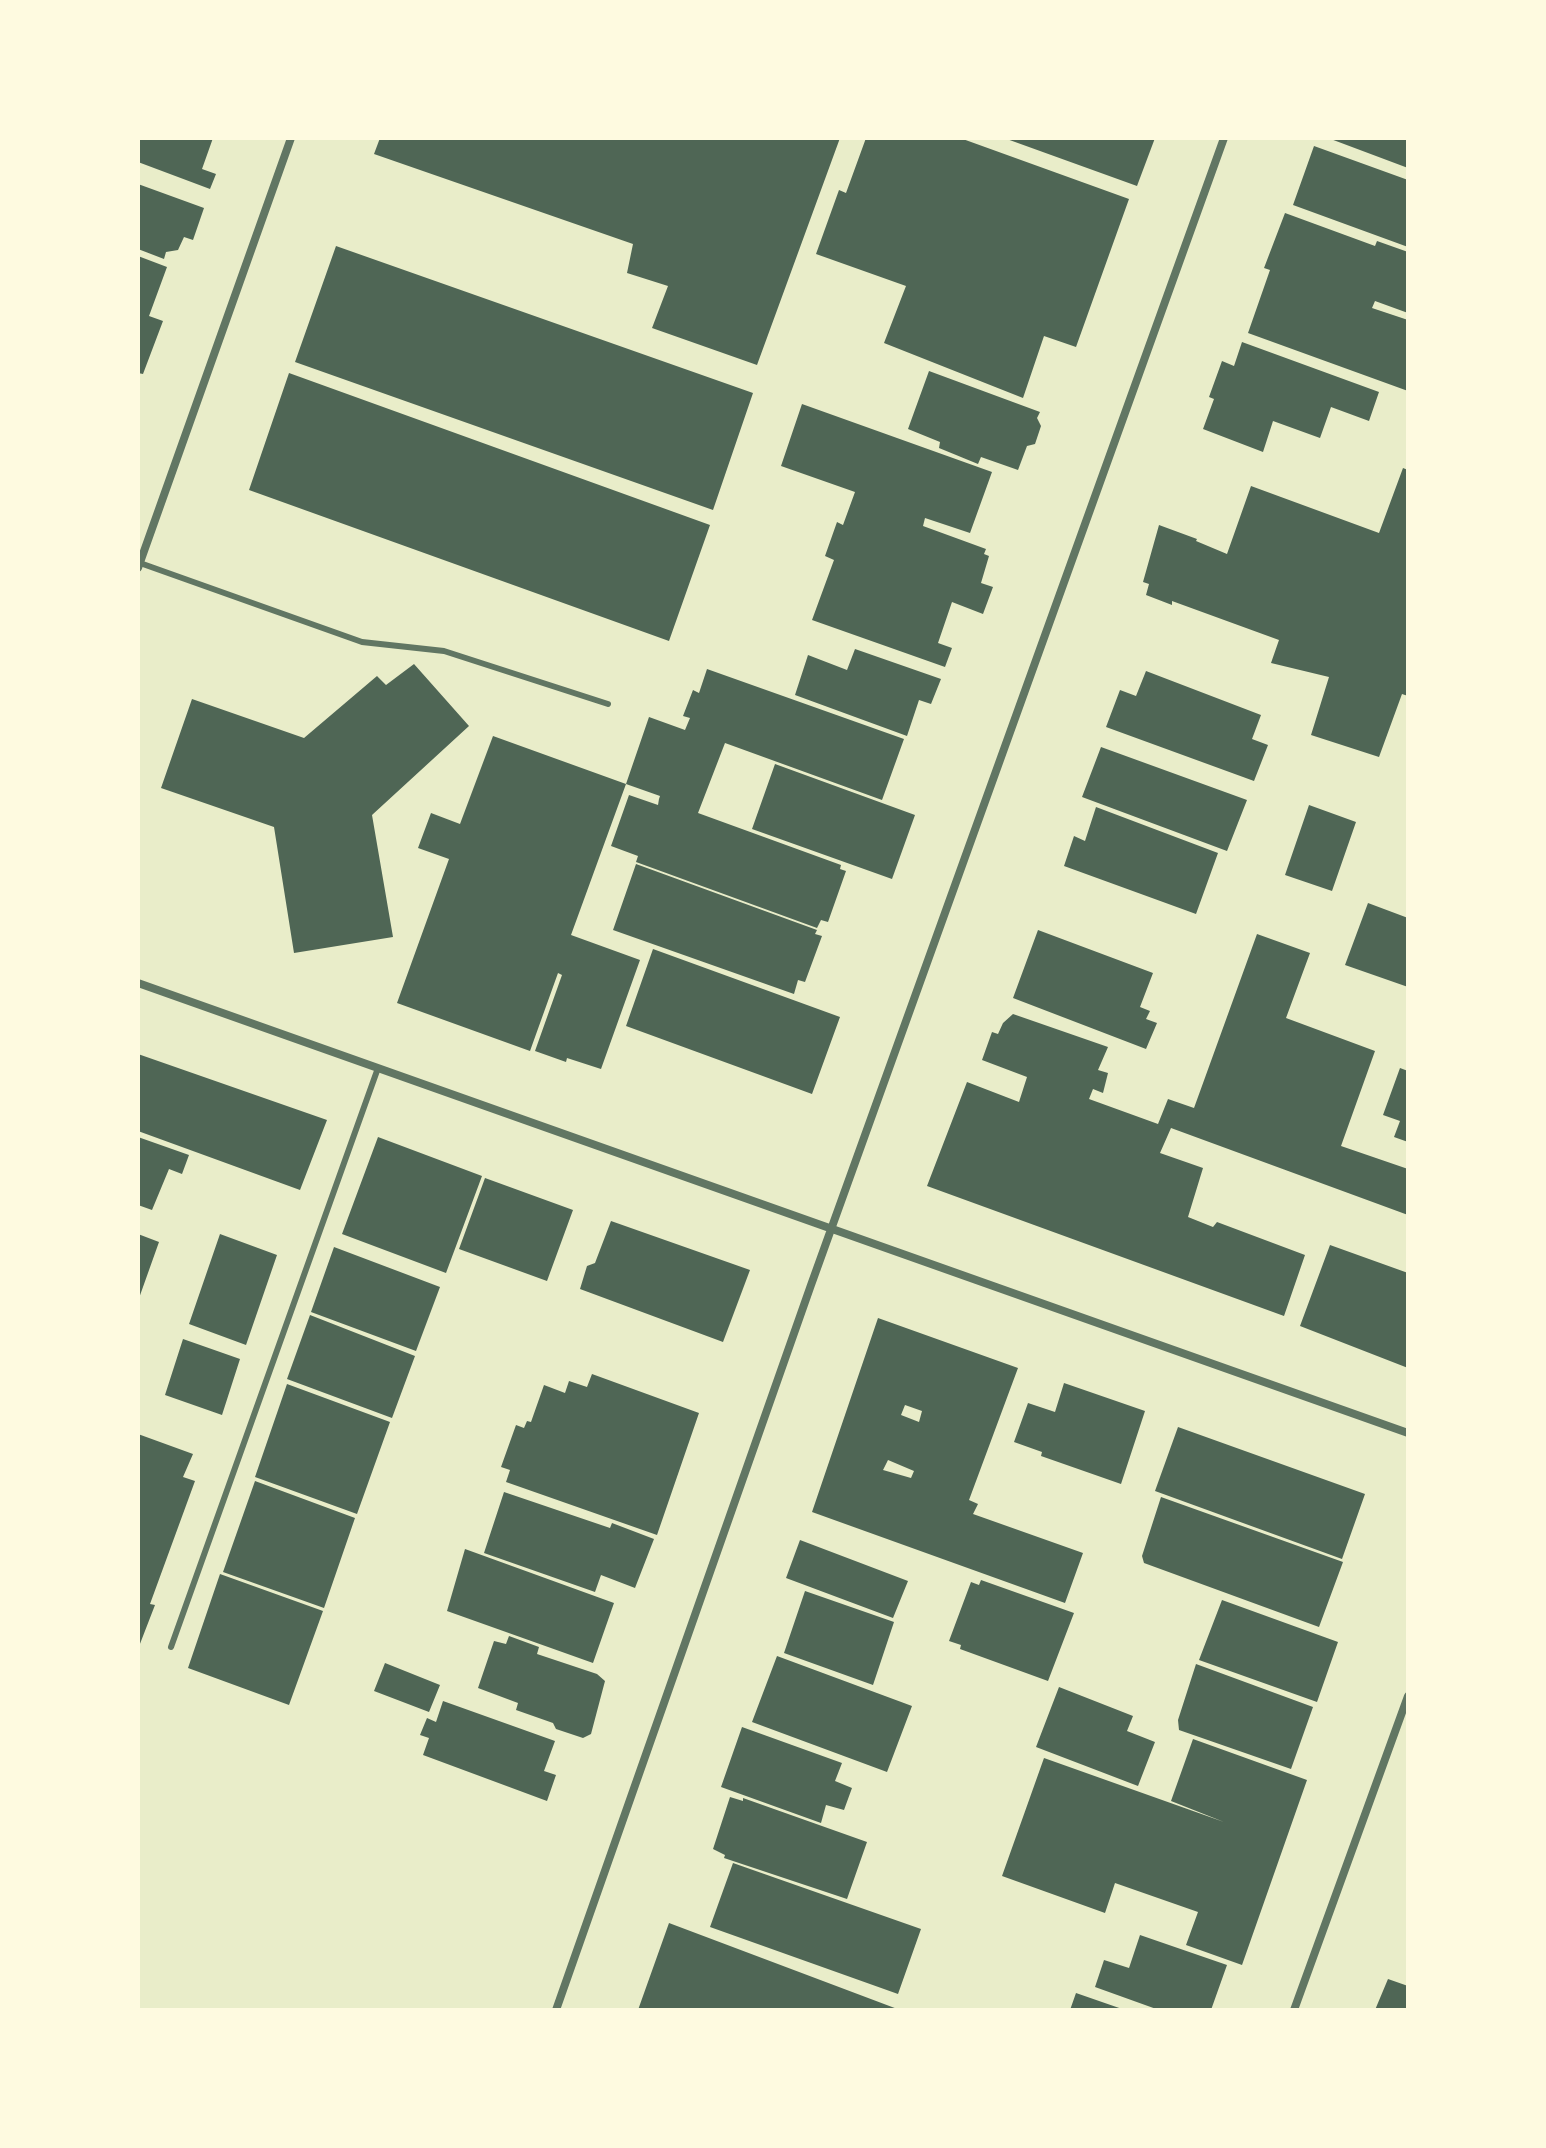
<!DOCTYPE html>
<style>
body{margin:0}
#map{position:relative;width:1546px;height:2148px;overflow:hidden;background:#e9edc9;font-family:Rubik,sans-serif}
canvas{display:block}
.frame{position:absolute;inset:0;border:140px solid #fefae0;pointer-events:none}
</style>
<div id="map">
<canvas width="1546" height="2148"></canvas>
<div class="frame"></div>
</div>
<script>
const ctx = document.querySelector('canvas').getContext('2d');
ctx.lineJoin = 'round';
function fillPath(path, color) { ctx.fillStyle = color; ctx.fill(path, 'evenodd'); }
function stroke(path, color, width, dash) { ctx.strokeStyle = color; ctx.lineWidth = width; ctx.lineCap = dash ? 'butt' : 'round'; ctx.setLineDash(dash || []); ctx.stroke(path); }
const building = new Path2D(`
 M138,138h75l-11,31 14,5 -6,15 -72,-27z
 M380,138h460l-83,227 -105,-37 16,-42 -41,-13 6,-29 -259,-90z
 M866,138h94l169,61 -53,148 -32,-11 -21,62 -139,-55 22,-57 -90,-32 23,-64 7,3z
 M1004,138h151l-18,48z
 M1328,138h80v30z
 M1314,146l94,34v67l-115,-42z
 M138,184l66,24 -11,32 -9,-3 -6,13 -12,2 -2,7 -26,-10z
 M1285,213l90,33 2,-5 31,11v61l-33,-12 -3,7 36,12v71l-160,-58 22,-63 -6,-2z
 M336,246l417,147 -40,117 -418,-148z
 M138,256l29,11 -18,49 14,5 -20,53 -5,-1z
 M1242,342l137,50 -10,29 -38,-14 -11,31 -47,-17 -10,31 -60,-23 11,-30 -5,-2 13,-36 12,5z
 M929,371l111,41 -3,6 4,8 -6,18 -8,2 -9,24 -37,-13 -3,7 -39,-16 1,-6 -32,-13z
 M289,373l421,152 -41,116 -420,-151z
 M802,404l190,68 -22,61 -45,-15 -2,8 63,23 -2,5 5,2 -8,27 12,4 -10,27 -31,-12 -14,41 14,5 -7,19 -133,-47 22,-60 -9,-4 12,-34 6,3 12,-33 -74,-26z
 M1403,468l5,2v226l-6,-2 -23,63 -68,-22 18,-58 -58,-14 8,-23 -107,-39v4l-26,-10 3,-11 -6,-2 16,-57 38,14 -1,2 31,13 24,-68 128,47z
 M855,649l86,30 -10,25 -12,-4 -12,36 -112,-41 13,-40 39,15z
 M414,664l55,62 -97,89 21,122 -99,16 -20,-126 -113,-39 31,-89 112,39 73,-62 9,9z
 M707,669l197,70 -22,61 -157,-57 -27,70 143,52 -1,4 6,2 -18,51 -7,-2 -4,8 -181,-66 2,-6 -27,-10 18,-51 29,10 1,-6 1,-3 -34,-12 23,-67 36,13 5,-12 -7,-2 10,-26 6,3z
 M1146,671l115,44 -9,24 16,6 -14,36 -148,-54 14,-37 16,6z
 M493,736l133,48 -55,151 69,25 -39,109 -34,-11 -1,4 -31,-11 27,-76 -4,-2 -28,78 -133,-48 52,-144 -31,-11 13,-35 29,11z
 M1101,747l146,53 -20,51 -145,-54z
 M775,764l140,51 -23,64 -140,-50z
 M1309,805l47,17 -24,69 -47,-16z
 M1096,807l122,46 -22,61 -132,-48 10,-30 11,5z
 M636,864l181,66 -2,4 7,2 -17,46 -7,-2 -4,14 -181,-64z
 M1368,903l40,15v69l-63,-22z
 M1038,930l115,43 -13,34 10,4 -4,8 11,4 -11,26 -133,-51z
 M1257,934l53,19 -24,65 89,33 -34,95 67,23v46l-237,-87 -11,25 43,15 -15,49 25,10 4,-5 88,33 -21,61 -357,-130 40,-104 52,20 8,-25 -45,-17 10,-28 6,2 5,-11 10,-9 95,33 -10,23 10,3 -5,20 -10,-4 -4,10 69,25 10,-25 26,9z
 M653,949l187,68 -28,77 -186,-68z
 M138,1054l189,66 -27,70 -162,-59z
 M1400,1068l8,3v71l-14,-5 6,-16 -17,-6z
 M138,1137l51,18 -7,19 -13,-5 -17,41 -14,-5z
 M378,1137l104,39 -36,97 -104,-39z
 M485,1178l88,32 -26,71 -88,-32z
 M611,1221l139,49 -27,72 -143,-53 7,-23 8,-3z
 M138,1234l21,8 -21,59z
 M220,1234l57,21 -31,90 -57,-21z
 M1330,1245l78,28v95l-108,-42z
 M334,1247l106,40 -24,64 -105,-39z
 M310,1315l105,41 -23,62 -105,-39z
 M878,1318l140,50 -49,132 9,4 -5,10 110,39 -18,50 -253,-91zM905,1405l17,6 -3,11 -18,-7zM888,1460l26,11 -3,7 -28,-8z
 M183,1339l57,20 -18,56 -57,-20z
 M592,1374l107,39 -42,122 -151,-53 4,-12 -9,-3 15,-42 8,3 3,-7 4,1 13,-37 21,8 4,-12 18,6z
 M1064,1383l81,28 -24,73 -80,-28 1,-4 -28,-10 14,-39 27,9z
 M287,1384l103,38 -33,92 -102,-37z
 M1178,1427l187,67 -23,65 -187,-68z
 M138,1434l55,20 -10,23 12,4 -45,123 5,1 -17,44z
 M255,1481l100,37 -31,90 -101,-36z
 M504,1492l106,36 2,-5 42,16 -19,49 -34,-13 -6,17 -111,-39z
 M1161,1497l182,65 -24,65 -175,-64 -2,-7z
 M800,1540l108,41 -15,37 -107,-40z
 M465,1549l149,54 -21,60 -146,-52z
 M220,1574l103,37 -34,94 -101,-37z
 M981,1580l93,33 -26,68 -88,-32 1,-4 -12,-4 22,-59 8,3z
 M805,1591l89,31 -21,63 -89,-32z
 M1222,1600l116,42 -21,60 -118,-42z
 M509,1636l30,11 -2,7 60,20 8,7 -14,53 -8,4 -27,-9 -3,-6 -37,-13 2,-7 -40,-15 16,-47 12,3z
 M777,1656l135,50 -25,66 -135,-50z
 M385,1663l55,22 -11,27 -55,-21z
 M1196,1664l117,43 -22,62 -112,-39 -1,-10z
 M1059,1687l74,29 -6,15 28,11 -17,44 -102,-39z
 M443,1701l112,40 -11,30 12,4 -9,26 -124,-46 6,-17 -9,-3 7,-17 9,4z
 M742,1727l100,36 -7,18 17,7 -8,22 -18,-5 -5,18 -100,-36z
 M1193,1739l114,41 -65,185 -56,-20 12,-33 -83,-29 -10,30 -103,-37 42,-118 180,64 -53,-21z
 M730,1797l13,4v-3l124,44 -20,57 -123,-41 1,-3 -12,-6z
 M733,1863l188,66 -23,65 -188,-67z
 M669,1923l231,87h-262z
 M1140,1935l87,30 -16,45h-52l-64,-23 9,-27 25,8z
 M1388,1979l20,7v24h-33z
 M1076,1993l49,17h-55z`);
const service = new Path2D(`
 M140,563l222,79 82,9 164,53
 M171,1647l207,-579`);
const minor = new Path2D(`
 M138,568l153,-430
 M138,983l1270,450
 M556,2010l255,-725 413,-1147
 M1294,2010l114,-314`);
fillPath(building, '#4f6655');
stroke(service, '#617663', 6);
stroke(minor, '#617663', 8);
</script>
